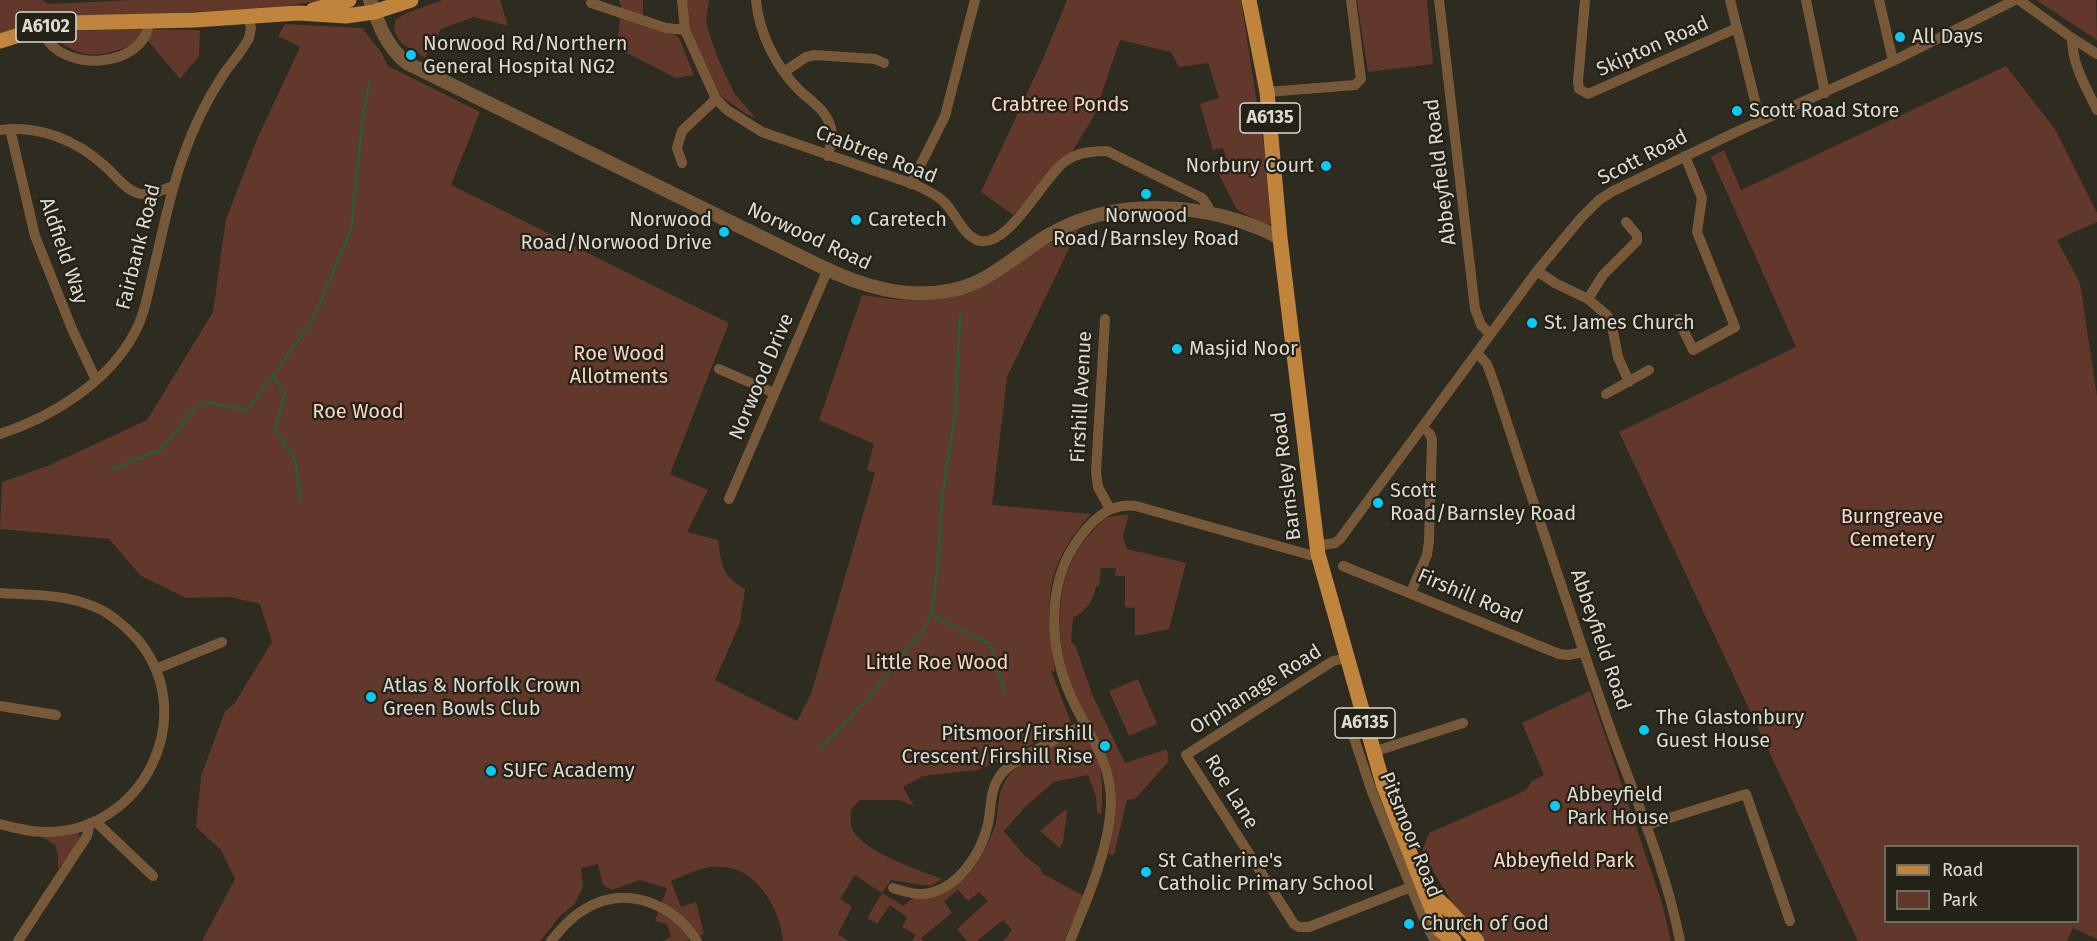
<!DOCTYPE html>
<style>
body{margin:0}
#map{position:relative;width:2097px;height:941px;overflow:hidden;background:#2e2b20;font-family:"Fira Sans",sans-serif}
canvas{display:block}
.legend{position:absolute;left:1884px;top:845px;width:195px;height:78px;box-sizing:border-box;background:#242117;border:2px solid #6e6b62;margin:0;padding:8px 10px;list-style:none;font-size:18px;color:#dcdad3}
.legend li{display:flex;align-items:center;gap:12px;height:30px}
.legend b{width:30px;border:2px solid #6e6b62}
</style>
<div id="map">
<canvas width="2097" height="941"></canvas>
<ul class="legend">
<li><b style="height:8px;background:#c1843c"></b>Road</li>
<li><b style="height:16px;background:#613829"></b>Park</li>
</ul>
</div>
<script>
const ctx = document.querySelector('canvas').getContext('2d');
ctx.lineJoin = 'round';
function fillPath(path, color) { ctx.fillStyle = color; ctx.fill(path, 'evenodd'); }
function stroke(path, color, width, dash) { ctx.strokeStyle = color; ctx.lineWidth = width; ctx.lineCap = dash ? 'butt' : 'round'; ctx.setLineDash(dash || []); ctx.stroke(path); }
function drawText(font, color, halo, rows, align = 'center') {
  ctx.font = font + ' "Fira Sans",sans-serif'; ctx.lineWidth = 4.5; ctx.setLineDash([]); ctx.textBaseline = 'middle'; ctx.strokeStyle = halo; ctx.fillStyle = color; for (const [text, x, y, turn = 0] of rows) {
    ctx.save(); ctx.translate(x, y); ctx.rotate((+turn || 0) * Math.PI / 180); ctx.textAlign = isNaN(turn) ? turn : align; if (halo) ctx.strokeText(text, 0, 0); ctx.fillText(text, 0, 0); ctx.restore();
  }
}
const green = new Path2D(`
 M0,0h42l6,4 85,-4h190l-47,8 -233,11 -43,15z
 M443,0h57l8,26 -34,-9 -33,12 -16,29 -24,-15 -7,-12 1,-11 14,-8z
 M619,0h24v15l36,23 15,37 -18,3 -59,-30 4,-42z
 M686,0h23l-3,23 11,33 17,37 22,25 -10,-4 -24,-17 -12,-19 -21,-49z
 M1067,0h174l34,219 -2,5h-8l-28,-14 -21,-41 13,-3 -6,-18 -10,2 -13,-46 19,-6 -11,-35 -29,4 -8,-15 -51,-12 -26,76 -27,44 -54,55 -32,-23 62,-133z
 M1357,0h70l6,64 -65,8z
 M2036,0h60l1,40z
 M285,24l77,4 19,24 7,14 92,46 -29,73 278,138 -59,151 38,16 -21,42 31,8c4,26 3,35 27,49l-5,34 -25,57 82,41 14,-27 64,-221 -8,-3 7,-26 -55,-24 43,-125c40,6 75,10 114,-5 21,-8 40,-25 58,-38 14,-9 30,-16 45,-24l-72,149 -15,128 99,9c-49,55 -45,89 -36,157h-4l20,51 -62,35 -32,13 -54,6 -20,11 11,19 -15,-6h-39l-9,10c0,5 -1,10 0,15 5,25 70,46 92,54l-13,7 -39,-6 -9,13 22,13c16,-17 28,-9 46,-16 6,-3 14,-11 18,-15 11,-13 24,-37 28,-53 3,-14 1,-28 9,-41 12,-21 55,-39 77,-47 21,14 22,58 19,80l-4,-1 -1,-16 -8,-22 -34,7 -27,23 -23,26 19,23 16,13 4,7 41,22 -20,45h-61l9,-11 -9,-10 -26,21h-10l-10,-12 31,-28 -9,-9 -11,9 -10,-11 -14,11 8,12 -31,25 2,3h-11l4,-6 -14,-8 5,-10 -17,-12 -13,19 -10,-6 15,-25 -27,-18 -15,24 12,8 -14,27 11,7h-66c-2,-30 -25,-71 -59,-74 -18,-3 -36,7 -53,14l10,26 15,-5 8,32 -18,7h-23l8,-4 -4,-13 -12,-3 12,-33 -27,-8 -28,10 -9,-5 -5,-21 -17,4 2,19 -9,18 -13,10 -21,26h-338l33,-62 -14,-29 -25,-23 5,-51 24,-65 9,-7 38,-62 -12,-38 -30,-7 -44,1 -45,-22 -32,-37 -109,-10 2,-47 48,-17 97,-45 66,-108 13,-93 32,-82 42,-90 -22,-11z
 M127,29l73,1 -1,26 -19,23 -31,-37 -10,-2c-22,13 -49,22 -73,6 -6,-4 -10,-7 -12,-14z
 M2006,66l49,63 42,84v9l-40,18 23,43 17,113v543l-24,-11 -6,13h-209l-239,-509 177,-85 -85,-190 13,-7 17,40zM2078,846v76h-192v-76z
 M1129,514l-6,22 4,13 59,14 -17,66 -34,7v-28l-10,-1v-31h-10l1,-8h-15l-2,18h-3c-2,15 -10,25 -23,32l-2,23 5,6 16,47 33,69 42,-14 2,12 -34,38 -8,1 -13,55 -6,-1c5,-24 11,-49 6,-73 -3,-18 -11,-35 -20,-51 -6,-10 -14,-20 -18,-31 -21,-50 -26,-123 14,-165 5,-5 11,-13 16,-16 7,-3 16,-2 23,-4z
 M1138,679l19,45 -28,12 -20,-45z
 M1590,691l72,212 9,38h-187c-26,-27 -45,-57 -62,-91l7,-17 91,-40 6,-3 6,-9 12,-6 -22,-52z
 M1066,809l1,4 -4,29 -3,6 -20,-17z
 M78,833l2,5 -1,5 -21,26v-15l-3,-9 -13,-8z`);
const stream = new Path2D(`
 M273,376l12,17 -10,36 20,30 6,42
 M112,469l48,-19 34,-40 10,-8 43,8 26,-34 39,-55 39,-91 13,-123 6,-25
 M932,612l6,7 52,25 15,49
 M821,748l48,-51 55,-68 8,-17 7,-59 3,-56 13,-81 5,-102`);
const minor = new Path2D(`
 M682,0l3,30 31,69 11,11 35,22 154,53c10,5 20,9 28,17 11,10 18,32 33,38 31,12 68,-67 90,-80 12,-8 26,-9 40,-9l95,47 6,8v7
 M756,0c3,33 20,67 43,90 12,11 28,21 32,38 2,9 -1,19 -3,28
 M1439,0l36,309 6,16 9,9
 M1585,0l-7,82 1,7 9,5 149,-66
 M1730,0l30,121
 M1806,0l19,93
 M1879,0l14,61
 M2019,0l53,38 25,16
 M591,3l75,25 19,2
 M42,28c13,48 105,41 107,-7
 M2072,38c0,27 14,49 25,72
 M784,72l22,-15 9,-2 60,4 9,4
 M1267,92l88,-7 6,-6 -10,-79
 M10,129l25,107 37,93 24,51
 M0,130c39,-5 77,10 106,37 9,8 19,22 31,26 12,4 25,-3 36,-7
 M682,163l-5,-15 5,-17 34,-32
 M911,184l34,-68 30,-116
 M1537,271l18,12 33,16 20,17 4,10 6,31 11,25
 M1588,299l15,-24 34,-34v-6l-11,-13
 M1105,319l-9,153 2,15 12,22
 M1678,319l15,31 42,-23 -38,-95 5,-34 -17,-42
 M1478,354l9,10 6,16c39,118 78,236 119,354 25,68 54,135 68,207
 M719,369l55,24
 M1606,394l43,-24
 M0,434c52,-17 109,-52 135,-102 9,-17 13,-38 17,-56 10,-40 17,-81 31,-119 10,-29 23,-56 40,-82 8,-12 19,-23 26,-37l2,-10 -3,-11
 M729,499l99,-230
 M1316,546l19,-3 5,-4 197,-268 44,-53 18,-18 14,-9 121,-58 159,-72 122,-61
 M1343,566l216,88 9,1 16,-3
 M1411,592l16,-37 2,-14 3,-101 -2,-6 -7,-6
 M0,593c32,2 65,1 95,14 17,7 31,20 43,33 63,76 5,193 -93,192 -16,0 -30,-4 -45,-8
 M1346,658l-13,3 -147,94 108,169 5,3h10l102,-40
 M156,669l66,-27
 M0,706l56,9
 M1354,738l18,54 55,134 6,11 6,4
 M1373,752l90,-29
 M95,821l58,55
 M1647,825l99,-31 44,127
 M893,888c10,3 21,7 31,6 34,-4 57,-40 64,-70 4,-19 1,-36 15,-52 14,-15 62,-37 83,-48
 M18,941l69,-105 3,-13
 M551,941c10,-12 20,-24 34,-32 41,-25 88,-5 112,32
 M1070,941c17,-41 40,-94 41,-139 0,-39 -20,-64 -36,-97 -26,-51 -31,-121 5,-168 15,-20 31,-34 56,-31l174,49 8,-1`);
const tertiary = new Path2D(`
 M370,0c8,23 17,48 37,63l413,203c41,20 86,34 133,24 36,-7 64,-36 94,-54 69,-41 164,-34 233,2`);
const primary = new Path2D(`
 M1249,0l18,92 13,146 38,316 65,230 57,146 14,11
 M313,10l36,-10
 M0,41l42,-13 28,-5 125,-3 103,-7 48,3 28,-4 37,-12
 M1427,890l18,16 32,35`);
const markers = [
 [1900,37,6,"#08cbf9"],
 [411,55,6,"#08cbf9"],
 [1737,111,6,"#08cbf9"],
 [1326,166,6,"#08cbf9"],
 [1146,194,6,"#08cbf9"],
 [856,220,6,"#08cbf9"],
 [724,232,6,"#08cbf9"],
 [1532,323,6,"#08cbf9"],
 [1177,349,6,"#08cbf9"],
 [1378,503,6,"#08cbf9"],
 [371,697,6,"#08cbf9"],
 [1644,730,6,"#08cbf9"],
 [1105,746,6,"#08cbf9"],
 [491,771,6,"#08cbf9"],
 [1555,806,6,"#08cbf9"],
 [1146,872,6,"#08cbf9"],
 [1409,924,6,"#08cbf9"]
];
const shields = [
 [46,27,60],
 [1270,118,60],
 [1365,723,60]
];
const shieldNames = [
 ["A6102",46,27],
 ["A6135",1270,118],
 ["A6135",1365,723]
];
const poiNames = [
 ["All Days",1912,37],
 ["Norwood Rd/Northern",423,44],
 ["General Hospital NG2",423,67],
 ["Scott Road Store",1749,111],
 ["Norbury Court",1314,166,"right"],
 ["Norwood",1146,216,"center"],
 ["Road/Barnsley Road",1146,239,"center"],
 ["Norwood",712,220,"right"],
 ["Road/Norwood Drive",712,243,"right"],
 ["Caretech",868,220],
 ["St. James Church",1544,323],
 ["Masjid Noor",1189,349],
 ["Scott",1390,491],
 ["Road/Barnsley Road",1390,514],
 ["Atlas & Norfolk Crown",383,686],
 ["Green Bowls Club",383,709],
 ["The Glastonbury",1656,718],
 ["Guest House",1656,741],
 ["Pitsmoor/Firshill",1093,734,"right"],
 ["Crescent/Firshill Rise",1093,757,"right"],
 ["SUFC Academy",503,771],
 ["Abbeyfield",1567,795],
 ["Park House",1567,818],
 ["St Catherine's",1158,861],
 ["Catholic Primary School",1158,884],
 ["Church of God",1421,924]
];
const streetNames = [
 ["Skipton Road",1653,47,-24],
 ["Crabtree Road",876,155,21],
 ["Scott Road",1643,158,-27],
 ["Abbeyfield Road",1441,172,-97],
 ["Norwood Road",809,237,25],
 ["Fairbank Road",139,247,-76],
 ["Aldfield Way",63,251,71],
 ["Norwood Drive",762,377,-67],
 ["Firshill Avenue",1082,397,-87],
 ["Barnsley Road",1287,476,-97],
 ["Firshill Road",1470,597,23],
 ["Abbeyfield Road",1600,640,71],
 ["Orphanage Road",1256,690,-32],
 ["Roe Lane",1231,792,58],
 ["Pitsmoor Road",1410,835,68]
];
const parkNames = [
 ["Crabtree Ponds",1060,105],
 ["Roe Wood",619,354],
 ["Allotments",619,377],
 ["Roe Wood",358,412],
 ["Burngreave",1892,517],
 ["Cemetery",1892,540],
 ["Little Roe Wood",937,663],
 ["Abbeyfield Park",1564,861]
];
fillPath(green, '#613829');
stroke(stream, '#315832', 3);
stroke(minor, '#775939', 10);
stroke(tertiary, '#775939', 14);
stroke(primary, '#c1843c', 15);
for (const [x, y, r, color] of markers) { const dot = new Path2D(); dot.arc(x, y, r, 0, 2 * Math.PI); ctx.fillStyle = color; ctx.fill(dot); stroke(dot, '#242117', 2); }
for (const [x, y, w] of shields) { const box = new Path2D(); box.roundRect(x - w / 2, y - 15, w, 30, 4.5); ctx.fillStyle = '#242117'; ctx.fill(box); stroke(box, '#dcdad3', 1.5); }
drawText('bold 18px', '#dcdad3', null, shieldNames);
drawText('20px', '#dcdad3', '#242117', poiNames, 'left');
drawText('20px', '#dcdad3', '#242117', streetNames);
drawText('20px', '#f9d6c9', '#242117', parkNames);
</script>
